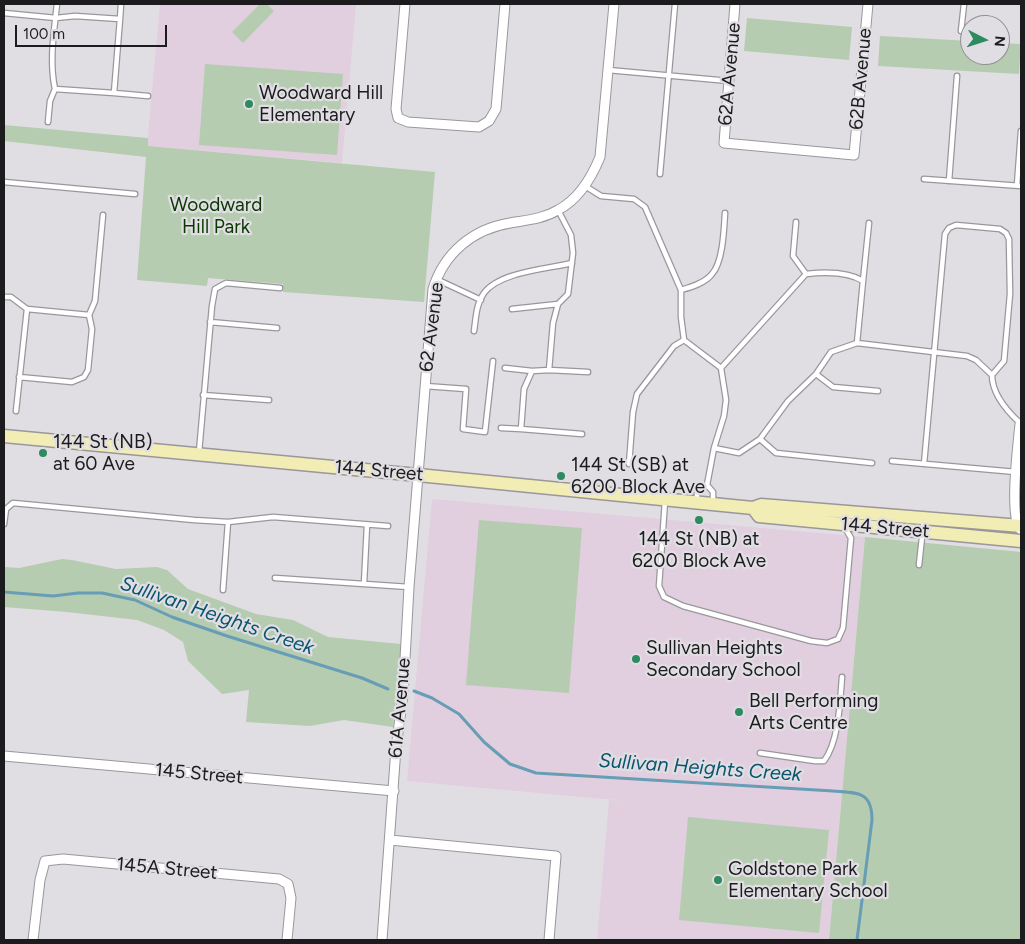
<!DOCTYPE html>
<style>
body{margin:0}
#map{position:relative;width:1025px;height:944px;overflow:hidden;background:#e0dee3;font-family:Figtree,sans-serif}
canvas{display:block}
.frame{position:absolute;inset:0;border:5px solid #1c1b1d;pointer-events:none}
.north{position:absolute;left:960px;top:15px;width:50px;height:50px;box-sizing:border-box;background:#e0dee3;border:1px solid #929094;border-radius:50%;rotate:95deg;font-size:14px;font-weight:700;line-height:20px;text-align:center;color:#1c1b1d}
.north::after{content:'';display:block;margin:auto;width:18px;height:22px;background:#2e8a61;clip-path:polygon(50% 0,100% 100%,50% 72%,0 100%)}
.scale{position:absolute;left:15px;top:25px;width:152px;height:22px;box-sizing:border-box;border:2px solid #1c1b1d;border-top:0;padding-left:6px;font-size:15px;line-height:18px;white-space:nowrap;color:#1c1b1d;-webkit-text-stroke:4px #e0dee3;paint-order:stroke}
</style>
<div id="map">
<canvas width="1025" height="944"></canvas>
<div class="frame"></div>
<div class="north">N</div>
<div class="scale">100 m</div>
</div>
<script>
const ctx = document.querySelector('canvas').getContext('2d');
ctx.lineJoin = 'round';
function fillPath(path, color) { ctx.fillStyle = color; ctx.fill(path, 'evenodd'); }
function stroke(path, color, width, dash) { ctx.strokeStyle = color; ctx.lineWidth = width; ctx.lineCap = dash ? 'butt' : 'round'; ctx.setLineDash(dash || []); ctx.stroke(path); }
function drawText(font, color, halo, rows, align = 'center') {
  ctx.font = font + ' Figtree,sans-serif'; ctx.lineWidth = 4.5; ctx.setLineDash([]); ctx.textBaseline = 'middle'; ctx.strokeStyle = halo; ctx.fillStyle = color; for (const [text, x, y, turn = 0] of rows) {
    ctx.save(); ctx.translate(x, y); ctx.rotate((+turn || 0) * Math.PI / 180); ctx.textAlign = isNaN(turn) ? turn : align; if (halo) ctx.strokeText(text, 0, 0); ctx.fillText(text, 0, 0); ctx.restore();
  }
}
const education = new Path2D(`
 M160,4h196l-14,159 -195,-17z
 M432,499l433,38 -36,403h-232l12,-140 17,1 -219,-20z`);
const green = new Path2D(`
 M260,4h7l7,7 -31,32 -11,-11z
 M747,18l105,9 -3,33 -105,-9z
 M880,36l90,5v14h30v-12l21,1 -2,30 -141,-8z
 M205,64l138,10 -6,81 -138,-10z
 M4,125l144,13v8l287,26 -11,130 -141,-10v-8l-75,-6 -1,8 -70,-6 9,-123 -142,-16z
 M479,520l103,8 -13,165 -103,-8z
 M865,537l156,15v388h-192z
 M62,559l10,1 44,9 41,-2 10,3 21,19 68,25 37,6 35,17 73,7 -8,83 -49,-7 -34,6 -64,-4 3,-32 -27,4 -34,-33 -5,-19 -19,-12 -27,-10 -70,-8 -63,-5v-40l15,1z
 M688,817l141,13 -10,103 -140,-13z`);
const stream = new Path2D(`
 M4,592l49,4 25,-3h24l33,7 37,17 55,19 135,42 26,11
 M414,691l18,7 27,16 25,28 26,22 26,9 297,18c25,2 39,0 39,29l-15,120`);
const service = new Path2D(`
 M4,13l52,5 19,-2 45,3 -6,74 -59,-4c-6,-28 -1,-57 2,-85
 M120,19l1,-15
 M961,31l3,-27
 M608,70l121,11
 M114,93l34,3
 M48,122l2,-21 5,-12
 M660,174l15,-170
 M924,179l97,7
 M949,181l8,-105
 M4,182l131,12
 M1017,185l4,-54
 M585,186l16,10 33,3 11,8 36,83v27l3,23
 M558,210l13,25 2,18 -5,41 -10,10 -5,19 -4,47 -17,1 -8,18 -3,40 61,5
 M796,222l-3,34 13,18
 M436,279l45,21
 M863,281l6,-58
 M681,290c11,-3 24,-7 31,-16 11,-12 12,-45 13,-61
 M4,297h7l16,12 62,6
 M512,309l46,-5
 M210,322l67,6
 M474,331c2,-13 2,-27 10,-38 15,-21 63,-24 88,-30
 M505,368l27,3
 M549,370l39,2
 M816,374l17,13 45,4
 M19,377l53,5 12,-5 4,-7 4,-41 -3,-14 6,-14 8,-86
 M425,386l41,3 -3,40 22,3 8,-71
 M203,395l66,5
 M16,411l11,-102
 M501,428l20,1
 M760,439l16,14 96,10
 M714,448l10,-32 2,-16 -5,-32 85,-94c18,-2 41,-3 57,7l-6,62
 M199,452l13,-146 3,-17 11,-6 54,5
 M892,461l124,11
 M629,464l4,-52 4,-18 37,-48 10,-6 37,28
 M924,464l21,-230 4,-6 7,-3 44,4 6,4 3,6 1,55 -6,67 -12,14
 M707,485l6,7v11
 M665,501l-6,85 5,11 19,9 128,35 16,2 11,-4 5,-11 8,-90 -6,-10
 M697,501v-8l10,-8 7,-37 25,5 21,-14 28,-38 28,-27 15,-22 26,-9 110,13 9,4 16,15c0,19 16,37 28,48
 M4,524l2,-15 7,-6 181,17 34,2 45,-5 115,9
 M919,565l5,-46
 M275,578l134,9
 M364,584l3,-59
 M223,590l5,-68
 M760,753l55,8h9c15,-20 16,-59 18,-84`);
const minor = new Path2D(`
 M405,4l-9,105 2,9 10,4 71,5 10,-6 7,-12 9,-105
 M735,4l-11,139 130,12 14,-151
 M1020,424c-2,20 -11,92 0,105
 M4,756l390,35
 M390,840l166,16 -7,84
 M33,940l7,-60 5,-19 18,-2 216,20 9,5 3,14 -4,42
 M382,940l14,-192 7,-53 6,-108 24,-298c11,-36 40,-60 77,-66 17,-3 33,-4 48,-13 21,-11 33,-31 42,-53l14,-153`);
const secondary = new Path2D(`
 M4,436l414,39 335,33 8,-3 260,21
 M753,508l6,8 262,25`);
const markers = [
 [249,104,5,"#2e8a61"],
 [43,453,5,"#2e8a61"],
 [561,476,5,"#2e8a61"],
 [699,520,5,"#2e8a61"],
 [636,659,5,"#2e8a61"],
 [739,712,5,"#2e8a61"],
 [718,880,5,"#2e8a61"]
];
const streetNames = [
 ["62A Avenue",730,74,-85],
 ["62B Avenue",861,79,-85],
 ["62 Avenue",432,327,-83],
 ["144 Street",379,471,5],
 ["144 Street",885,528,5],
 ["61A Avenue",400,708,-85],
 ["145 Street",199,774,5],
 ["145A Street",167,869,5]
];
const poiNames = [
 ["Woodward Hill",259,93],
 ["Elementary",259,115],
 ["144 St (NB)",53,442],
 ["at 60 Ave",53,464],
 ["144 St (SB) at",571,465],
 ["6200 Block Ave",571,487],
 ["144 St (NB) at",699,539,"center"],
 ["6200 Block Ave",699,561,"center"],
 ["Sullivan Heights",646,648],
 ["Secondary School",646,670],
 ["Bell Performing",749,701],
 ["Arts Centre",749,723],
 ["Goldstone Park",728,869],
 ["Elementary School",728,891]
];
const parkNames = [
 ["Woodward",216,205],
 ["Hill Park",216,227]
];
const waterNames = [
 ["Sullivan Heights Creek",217,616,19],
 ["Sullivan Heights Creek",700,768,4]
];
fillPath(education, '#e1cfdf');
fillPath(green, '#b5ccb1');
stroke(stream, '#679db5', 3);
stroke(service, '#99979c', 7);
stroke(minor, '#99979c', 11);
stroke(secondary, '#99979c', 15);
stroke(service, '#fff', 4.5);
stroke(minor, '#fff', 9);
stroke(secondary, '#f2ecb5', 12);
for (const [x, y, r, color] of markers) { const dot = new Path2D(); dot.arc(x, y, r, 0, 2 * Math.PI); ctx.fillStyle = color; ctx.fill(dot); stroke(dot, '#e0dee3', 2); }
drawText('19px', '#1c1b1d', '#e0dee3', streetNames);
drawText('19px', '#1c1b1d', '#e0dee3', poiNames, 'left');
drawText('19px', '#093901', '#e0dee3', parkNames);
drawText('italic 20px', '#09546e', '#e0dee3', waterNames);
</script>
